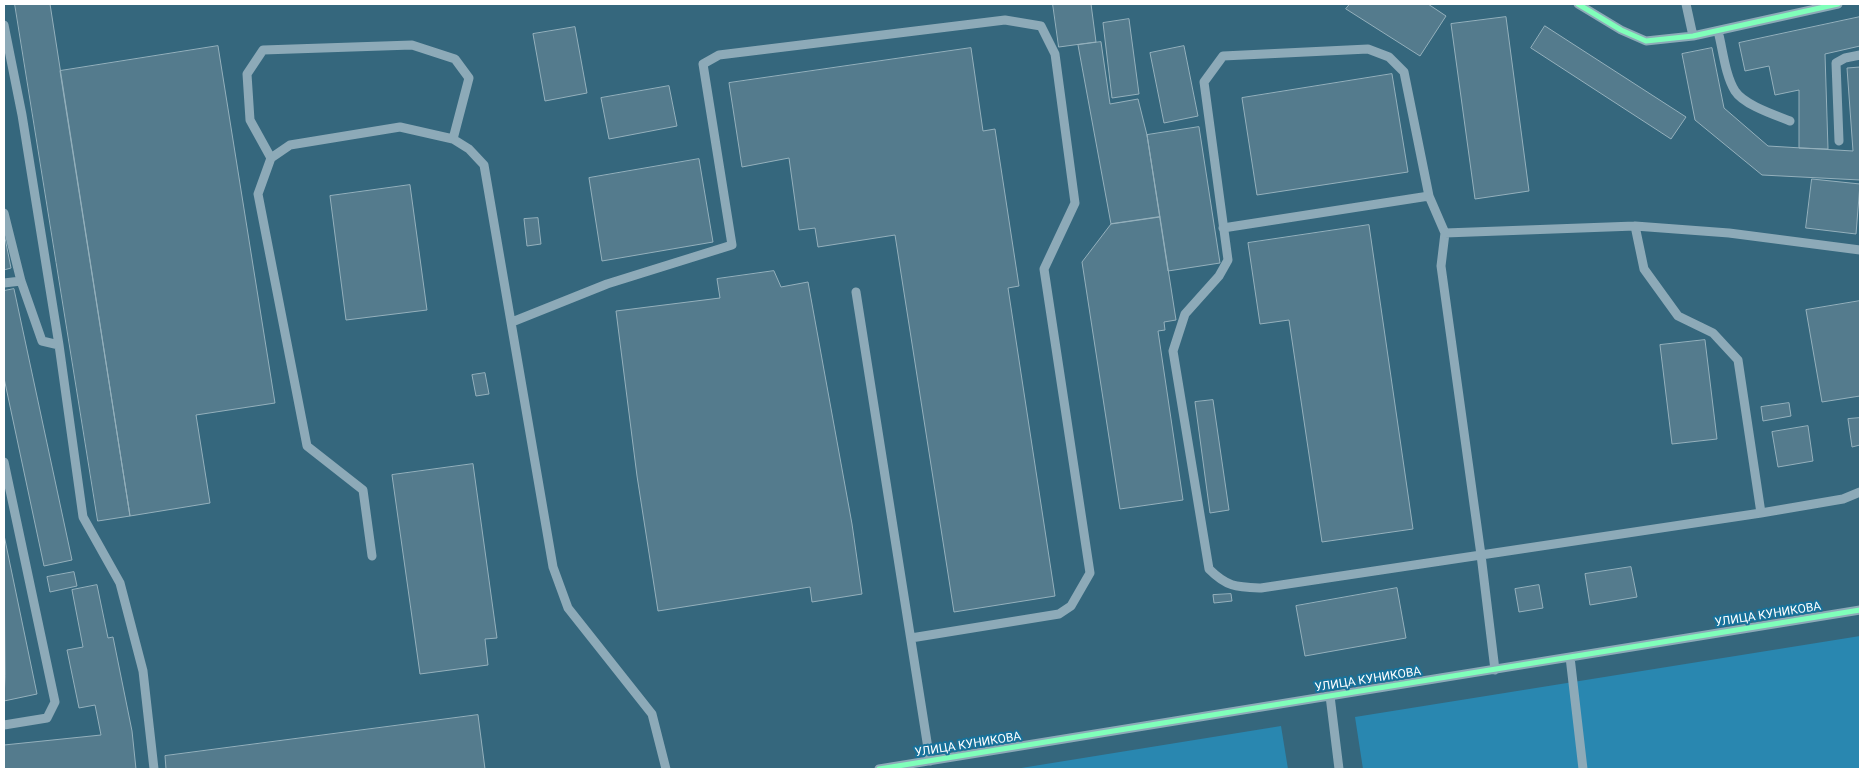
<!DOCTYPE html>
<meta charset="utf-8">
<style>
body{margin:0}
#map{position:relative;width:1864px;height:773px;overflow:hidden;background:#35677d;font-family:Roboto,sans-serif}
canvas{display:block}
.frame{position:absolute;inset:0;border:5px solid #fff;pointer-events:none}
</style>
<div id="map">
<canvas width="1864" height="773"></canvas>
<div class="frame"></div>
</div>
<script>
const ctx = document.querySelector('canvas').getContext('2d');
ctx.lineJoin = 'round';
function fillPath(path, color) { ctx.fillStyle = color; ctx.fill(path, 'evenodd'); }
function stroke(path, color, width, dash) { ctx.strokeStyle = color; ctx.lineWidth = width; ctx.lineCap = dash ? 'butt' : 'round'; ctx.setLineDash(dash || []); ctx.stroke(path); }
function drawText(font, color, halo, rows, align = 'center') {
  ctx.font = font + ' Roboto,sans-serif'; ctx.lineWidth = 4; ctx.setLineDash([]); ctx.textBaseline = 'middle'; ctx.strokeStyle = halo; ctx.fillStyle = color; for (const [text, x, y, turn = 0] of rows) {
    ctx.save(); ctx.translate(x, y); ctx.rotate((+turn || 0) * Math.PI / 180); ctx.textAlign = isNaN(turn) ? turn : align; if (halo) ctx.strokeText(text, 0, 0); ctx.fillText(text, 0, 0); ctx.restore();
  }
}
const green = new Path2D(`
 M1860,636v133h-497l-8,-52z
 M1281,726l7,43h-273z`);
const building = new Path2D(`
 M15,4h35l80,512 -32,5z
 M1053,4h38l5,38 -37,5z
 M1350,4h78l18,12 -26,40 -74,-47z
 M1506,17l23,174 -54,8 -24,-175z
 M1860,17v29l-35,8 3,95 -29,-1v-58l-24,5 -6,-29 -24,5 -6,-28z
 M1129,19l10,75 -27,4 -9,-75z
 M1545,26l141,91 -15,22 -140,-91z
 M575,27l12,66 -42,8 -12,-67z
 M1101,42l9,62 28,-5 9,36 13,82 -49,7 -33,-179z
 M218,46l57,357 -79,12 14,88 -80,13 -70,-445z
 M1184,46l14,70 -34,7 -14,-70z
 M971,48l12,83 12,-2 24,157 -11,2 47,308 -101,16 -59,-377 -77,12 -3,-19 -16,2 -10,-72 -47,9 -13,-84z
 M1712,48l12,60 44,38 85,5 -6,-83 13,-1v113l-98,-5 -67,-55 -13,-66z
 M1392,74l16,98 -151,23 -15,-97z
 M669,86l8,40 -68,13 -8,-41z
 M1199,127l21,136 -52,8 -21,-136z
 M699,159l14,83 -111,19 -13,-83z
 M1812,179l48,5 -4,50 -50,-6z
 M410,185l17,125 -81,10 -16,-124z
 M1160,217l16,103 -12,2 1,8 -7,1 25,169 -63,9 -38,-247 29,-38z
 M538,218l3,26 -14,2 -3,-27z
 M1369,225l44,304 -91,13 -33,-222 -29,4 -12,-81z
 M4,233l7,35 -7,2z
 M774,271l7,16 27,-5 44,242 10,70 -50,8 -2,-15 -152,24 -21,-135 -21,-165 104,-13 -3,-19z
 M14,289l58,271 -28,6 -40,-188v-87z
 M1860,301v95l-38,6 -16,-92z
 M1705,340l12,99 -45,5 -12,-99z
 M485,373l4,21 -13,2 -4,-21z
 M1213,400l16,110 -19,3 -15,-111z
 M1789,403l2,13 -28,5 -2,-14z
 M1860,418v27l-8,2 -4,-28z
 M1808,426l5,35 -35,6 -6,-35z
 M473,464l24,174 -12,1 3,26 -68,9 -28,-199z
 M4,535l33,159 -33,7 1,-25z
 M1631,567l6,30 -47,8 -5,-31z
 M74,572l3,14 -27,6 -3,-15z
 M97,585l11,53 5,-1 19,94 4,38h-132v-24l97,-10 -6,-30 -16,3 -12,-58 16,-3 -11,-57z
 M1539,585l4,23 -24,4 -4,-23z
 M1397,588l9,50 -101,18 -9,-50z
 M1231,594l1,7 -18,2 -1,-8z
 M478,715l7,54h-319l-1,-13z`);
const minor = new Path2D(`
 M1578,4l43,26 25,11 47,-5 145,-32
 M1686,4l7,32
 M4,25l18,90 37,230 24,172 37,66 23,88 11,98
 M1718,31c5,19 7,44 17,60 9,14 40,24 55,30
 M1839,141l-3,-78 9,-5 15,-3
 M271,158l-21,-38 -3,-46 16,-24 149,-5 43,14 14,19 -16,61
 M4,213l17,68 21,60 17,4
 M1635,226l9,43 34,47 35,17 25,27 23,153
 M1223,228l206,-32
 M1445,233l-4,33 40,289 14,115
 M1860,250l-131,-17 -94,-7 -190,7 -16,-37 -25,-124 -15,-15 -21,-8 -145,7 -19,26 24,178 -9,16 -34,38 -12,37 36,218c18,18 27,18 52,19l500,-75 82,-14 17,-7
 M4,283l17,-2
 M856,292l74,469
 M512,322l95,-38 125,-39 -29,-181 16,-9 286,-35 36,6 14,28 20,149 -31,66 46,304 -19,33 -12,8 -148,24
 M4,462l51,240 -8,16 -43,7
 M372,556l-9,-66 -56,-44 -49,-252 13,-36 19,-13 110,-18 53,12 16,10 15,16 69,402 15,41 84,106 14,55
 M1570,657l13,112
 M1330,696l9,73
 M879,769l981,-159`);
const cycleway = new Path2D(`
 M1578,4l43,26 25,11 47,-5 145,-32
 M879,769l981,-159`);
const streetNames = [
 ["УЛИЦА КУНИКОВА",1768,615,-9],
 ["УЛИЦА КУНИКОВА",1368,680,-9],
 ["УЛИЦА КУНИКОВА",968,745,-9]
];
fillPath(green, '#2987b0');
fillPath(building, '#547b8d');
stroke(building, '#94b0bc', 1);
stroke(minor, '#8daab8', 9);
stroke(cycleway, '#80ffba', 5);
drawText('12px', '#fff', '#17729b', streetNames);
</script>
